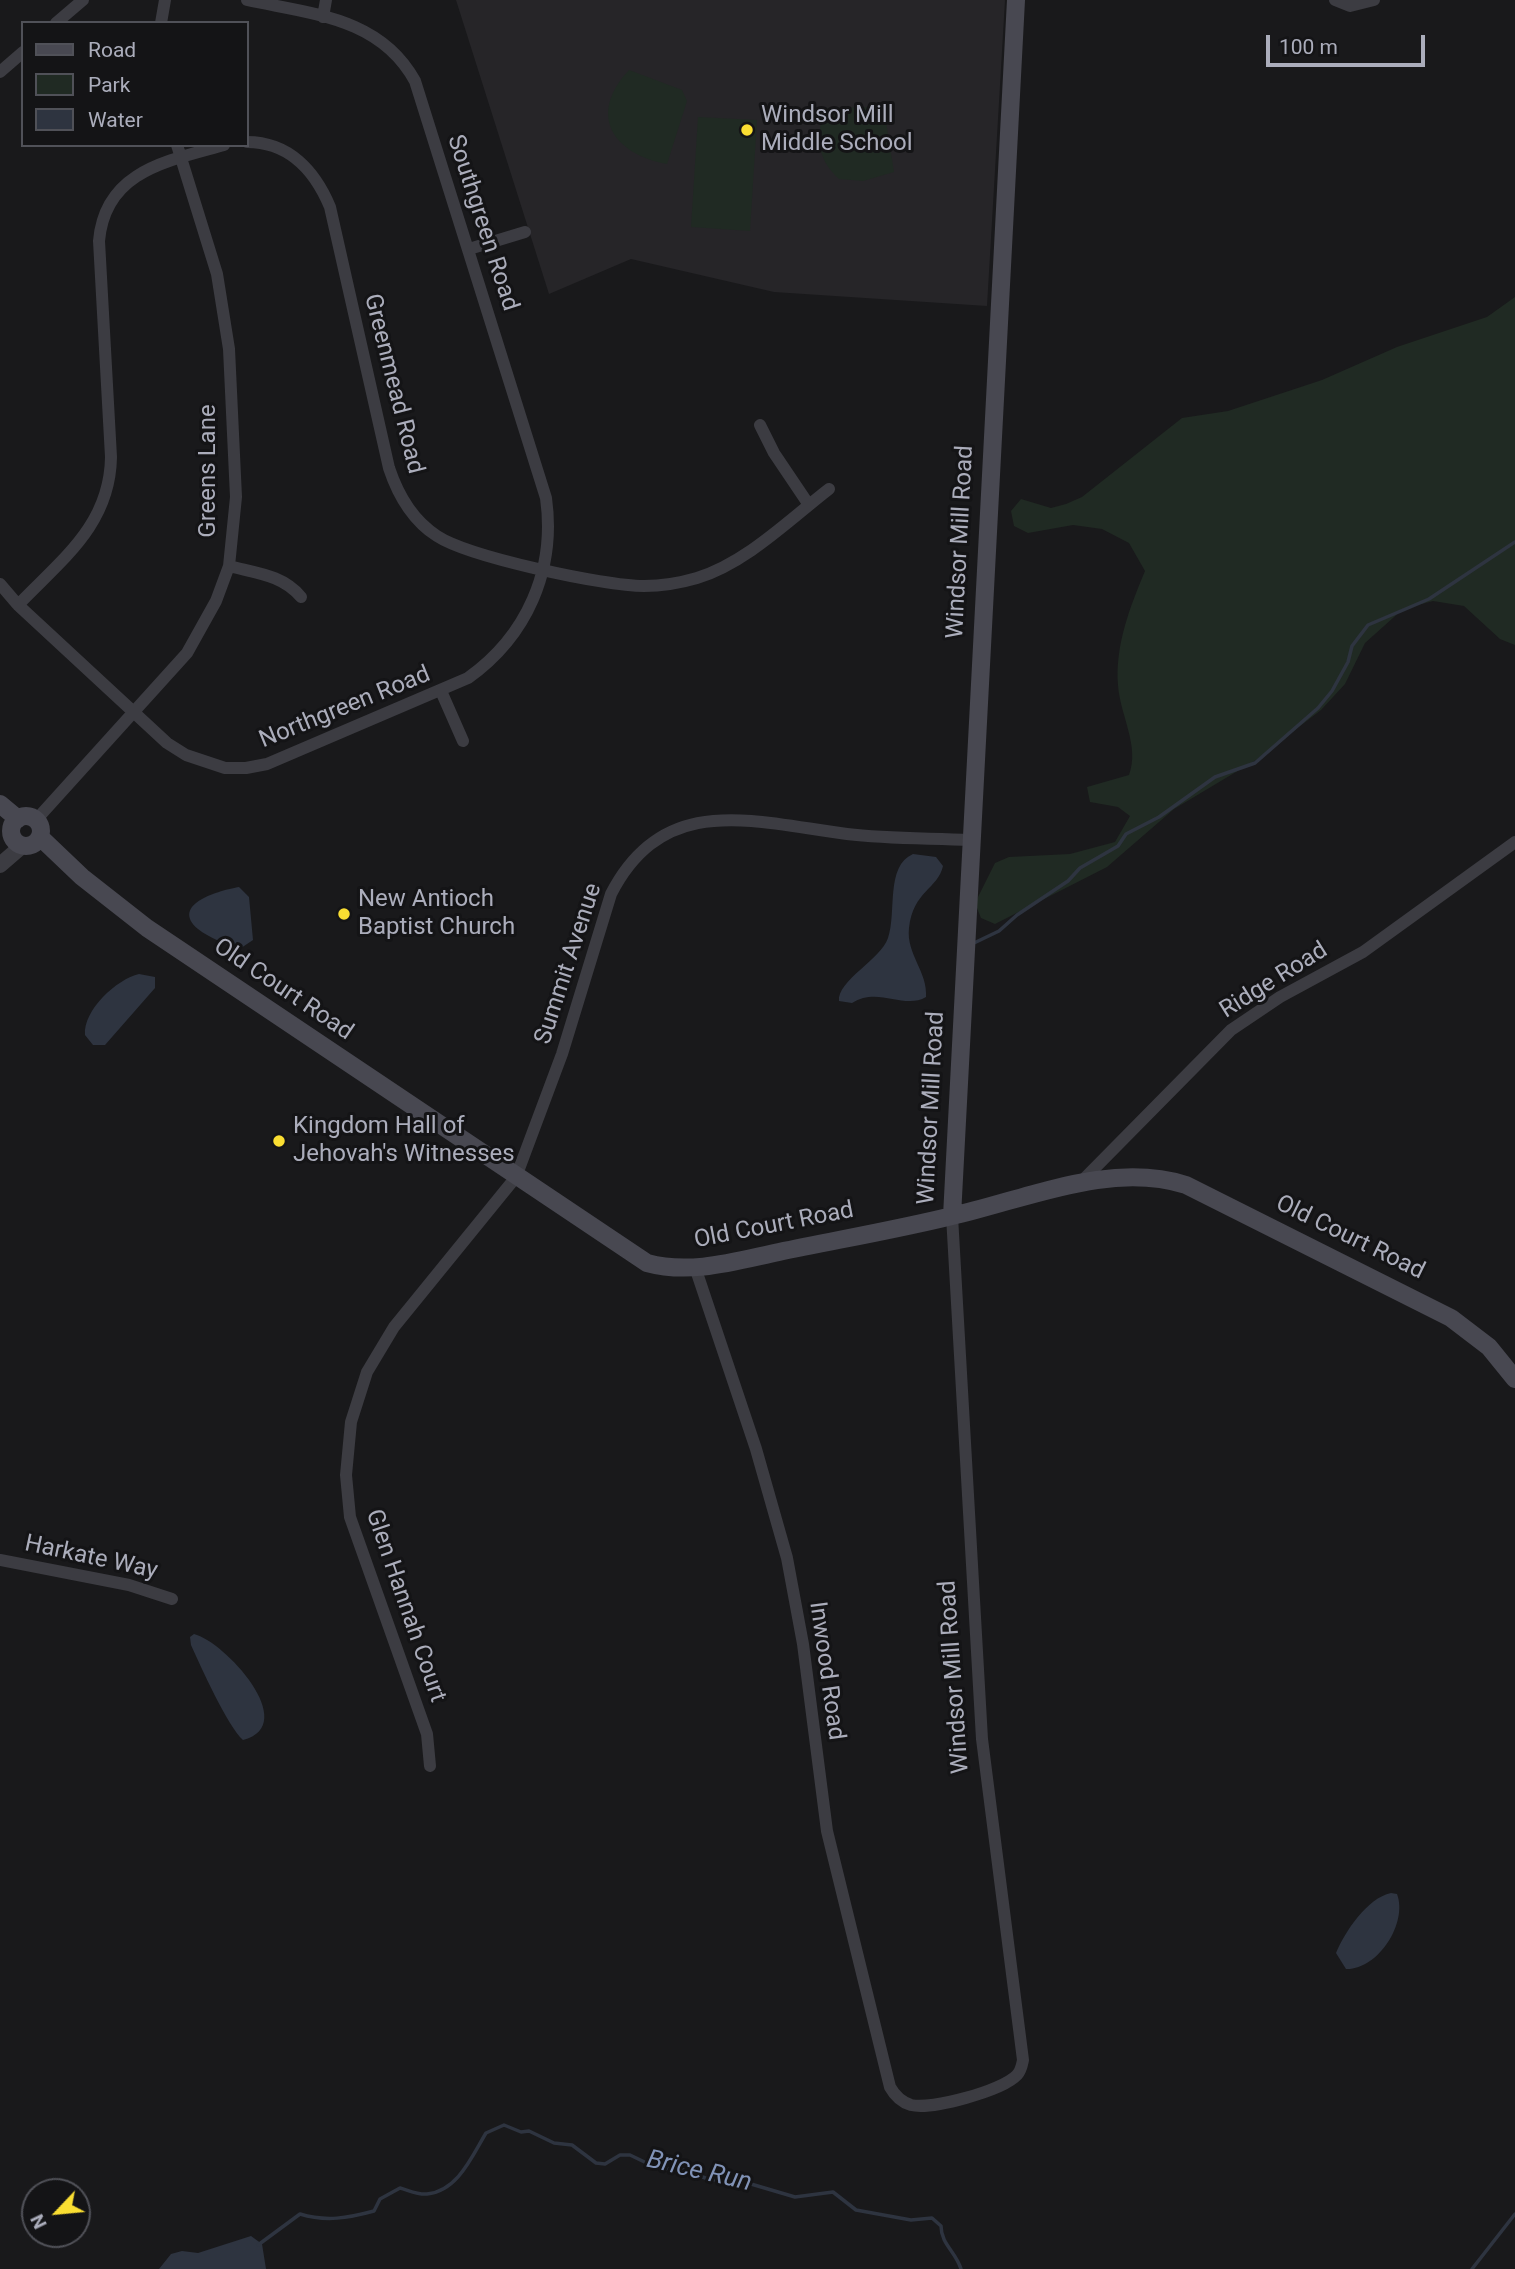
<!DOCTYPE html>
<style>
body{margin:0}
#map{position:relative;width:1515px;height:2269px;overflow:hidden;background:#19191b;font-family:Roboto,sans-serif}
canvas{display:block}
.legend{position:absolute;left:21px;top:21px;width:228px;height:126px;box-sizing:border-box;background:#141416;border:2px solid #505158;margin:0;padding:9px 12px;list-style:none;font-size:21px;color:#abadbb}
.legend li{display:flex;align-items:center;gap:14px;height:35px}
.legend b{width:35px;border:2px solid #505158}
.north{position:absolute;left:21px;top:2178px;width:70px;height:70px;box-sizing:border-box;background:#141416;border:2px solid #505158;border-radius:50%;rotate:244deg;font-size:19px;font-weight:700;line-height:28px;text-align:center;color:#abadbb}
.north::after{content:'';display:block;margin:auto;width:24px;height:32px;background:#fade32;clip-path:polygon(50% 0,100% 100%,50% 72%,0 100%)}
.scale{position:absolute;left:1266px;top:35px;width:159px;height:32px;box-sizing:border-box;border:4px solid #abadbb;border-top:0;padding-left:9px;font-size:21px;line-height:24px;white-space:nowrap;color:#abadbb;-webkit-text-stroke:5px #141416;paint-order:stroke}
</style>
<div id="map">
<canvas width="1515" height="2269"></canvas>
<ul class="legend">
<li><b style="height:9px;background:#484851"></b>Road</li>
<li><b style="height:19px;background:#202a23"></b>Park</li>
<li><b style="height:19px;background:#2e3440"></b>Water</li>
</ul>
<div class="north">N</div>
<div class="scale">100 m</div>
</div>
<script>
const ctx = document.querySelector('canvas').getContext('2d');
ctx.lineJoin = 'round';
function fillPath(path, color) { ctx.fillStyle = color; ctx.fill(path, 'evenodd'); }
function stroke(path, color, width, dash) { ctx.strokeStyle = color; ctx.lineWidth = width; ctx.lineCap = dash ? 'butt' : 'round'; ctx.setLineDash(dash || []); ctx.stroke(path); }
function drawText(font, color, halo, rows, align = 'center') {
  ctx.font = font + ' Roboto,sans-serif'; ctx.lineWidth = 6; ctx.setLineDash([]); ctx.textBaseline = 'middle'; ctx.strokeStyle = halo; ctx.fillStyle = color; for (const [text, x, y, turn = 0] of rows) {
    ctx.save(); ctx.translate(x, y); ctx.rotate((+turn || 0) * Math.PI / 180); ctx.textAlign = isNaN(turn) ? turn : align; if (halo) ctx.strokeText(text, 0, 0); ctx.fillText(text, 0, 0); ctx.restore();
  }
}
const built = new Path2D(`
 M456,0h549l-18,306 -213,-14 -143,-33 -82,35z`);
const green = new Path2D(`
 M629,70l53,20 5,11 -20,63c-54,-10 -80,-49 -38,-94z
 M876,107l9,8 9,57 -31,9 -24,-2c-23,-21 -23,-43 -14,-71z
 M698,117l59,3 -7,111 -59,-4z
 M1515,297v348l-15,-6 -36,-33 -31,-5 -30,8 -38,34 -20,41 -24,26 -65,50 -82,49 -67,58 -112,57 -14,-6 -6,-15 20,-40 14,-6 61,-3 45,-12 15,-26 -12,-9 -28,-5 -3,-15 42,-12c11,-29 -9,-60 -11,-90 -3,-40 12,-78 27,-114l-16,-28 -27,-14 -29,-4 -45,8 -14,-7 -3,-15 10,-12 30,9 15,-4 16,-7 100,-79 46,-7 94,-31 75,-33 90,-30z`);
const water = new Path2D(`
 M913,854l23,3 7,9c-5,23 -30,25 -34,62 -3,26 19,44 17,69 -22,13 -48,-11 -74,6l-13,-2c-2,-20 42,-42 49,-63 9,-25 -3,-72 25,-84z
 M239,887l10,10 4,43 -15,10c-13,-7 -29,-12 -40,-21 -29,-25 23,-39 41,-42z
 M139,974l16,3v11l-50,57h-12l-8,-10c-2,-25 32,-56 54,-61z
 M194,1634c30,7 108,91 49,106 -15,-13 -43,-75 -52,-95l-1,-8z
 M1391,1893l6,1c11,29 -19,76 -51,75l-10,-16c9,-21 31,-55 55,-60z
 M251,2236l11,8 4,25h-107l12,-15 11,-3 16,2z`);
const stream = new Path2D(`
 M974,943l25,-12 18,-16 51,-34 12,-13 38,-22 8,-12 33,-17 56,-40 40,-14 63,-55 14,-17 16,-29 4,-16 16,-21 61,-26 86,-57
 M258,2245l42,-31c26,8 48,4 74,-3l6,-12 20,-11c8,2 18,7 27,6 31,-3 45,-38 59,-61l18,-8 17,7 8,-1 25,12 18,2 24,18 9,1 15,-9h10l27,13 27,2 24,9 43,5 44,13 38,-5 23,18 55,10 21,-2 9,8c0,18 15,26 20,43
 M1472,2269l43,-55`);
const minor = new Path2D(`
 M1335,0l15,6 24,-6
 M323,17l3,-17
 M56,23l27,-23
 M161,23l4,-23
 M0,72l23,-20
 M247,142c42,0 68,29 83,65l59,261c9,27 23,52 48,68 32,21 167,50 207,50 17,0 36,-3 53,-8 49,-15 92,-58 132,-89
 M469,249l56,-17
 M760,425l14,28 35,52
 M229,566c27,7 54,9 72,31
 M0,584l18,21 149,138 19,12 39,13h21l21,-4 201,-86c59,-42 88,-108 78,-180l-131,-417c-35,-64 -104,-67 -168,-81
 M18,605c44,-46 92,-80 93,-148l-12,-216c6,-70 68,-80 125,-96
 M441,691l22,50
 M36,820l151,-167 29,-52 13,-35 7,-69 -7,-148 -12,-75 -40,-129
 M1080,1183l151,-153 49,-33 83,-45 152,-110
 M695,1267l61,182 31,109 16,86 24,187 63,256c5,9 11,15 21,18 20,5 91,-14 106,-30 4,-4 5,-10 6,-15l-41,-321 -30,-523
 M0,1560l129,25 43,14
 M430,1766l-3,-32 -77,-217 -4,-42 5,-53 16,-50 27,-45 122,-150 46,-123 49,-160c53,-103 142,-72 236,-60 41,5 82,4 123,6`);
const tertiary = new Path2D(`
 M0,865l22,-19`);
const secondary = new Path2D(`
 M0,804l18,15
 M11 831a15 15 0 1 1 30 0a15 15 0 1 1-30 0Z
 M40,837l42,40 65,51 500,335c44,12 89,-2 132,-11 57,-12 116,-22 173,-36 75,-17 158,-55 234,-31l265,133 38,29 26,32
 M952,1216l64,-1216`);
const markers = [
 [747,130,7,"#fade32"],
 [344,914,7,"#fade32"],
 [279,1141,7,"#fade32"]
];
const poiNames = [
 ["Windsor Mill",761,116],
 ["Middle School",761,144],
 ["New Antioch",358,900],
 ["Baptist Church",358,928],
 ["Kingdom Hall of",293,1127],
 ["Jehovah's Witnesses",293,1155]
];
const streetNames = [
 ["Southgreen Road",482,223,72],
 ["Greenmead Road",393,384,76],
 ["Greens Lane",209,471,-90],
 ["Windsor Mill Road",961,542,-87],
 ["Northgreen Road",345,708,-22],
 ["Summit Avenue",569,964,-72],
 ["Ridge Road",1274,981,-32],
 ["Old Court Road",283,990,34],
 ["Windsor Mill Road",932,1108,-87],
 ["Old Court Road",774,1226,-11],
 ["Old Court Road",1350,1238,26],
 ["Harkate Way",91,1558,12],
 ["Glen Hannah Court",405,1606,71],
 ["Inwood Road",826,1671,82],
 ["Windsor Mill Road",955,1677,-94]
];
const waterNames = [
 ["Brice Run",699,2172,13]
];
fillPath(built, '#262528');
fillPath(green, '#202a23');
fillPath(water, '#2e3440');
stroke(stream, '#2e3440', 3.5);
stroke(minor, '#3c3c42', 12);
stroke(tertiary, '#3c3c42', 16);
stroke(secondary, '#484851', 18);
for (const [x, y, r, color] of markers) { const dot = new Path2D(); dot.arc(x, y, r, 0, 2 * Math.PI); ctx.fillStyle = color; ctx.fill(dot); stroke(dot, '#141416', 2.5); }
drawText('24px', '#abadbb', '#141416', poiNames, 'left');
drawText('24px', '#abadbb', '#141416', streetNames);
drawText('italic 26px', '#8193b7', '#141416', waterNames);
</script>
